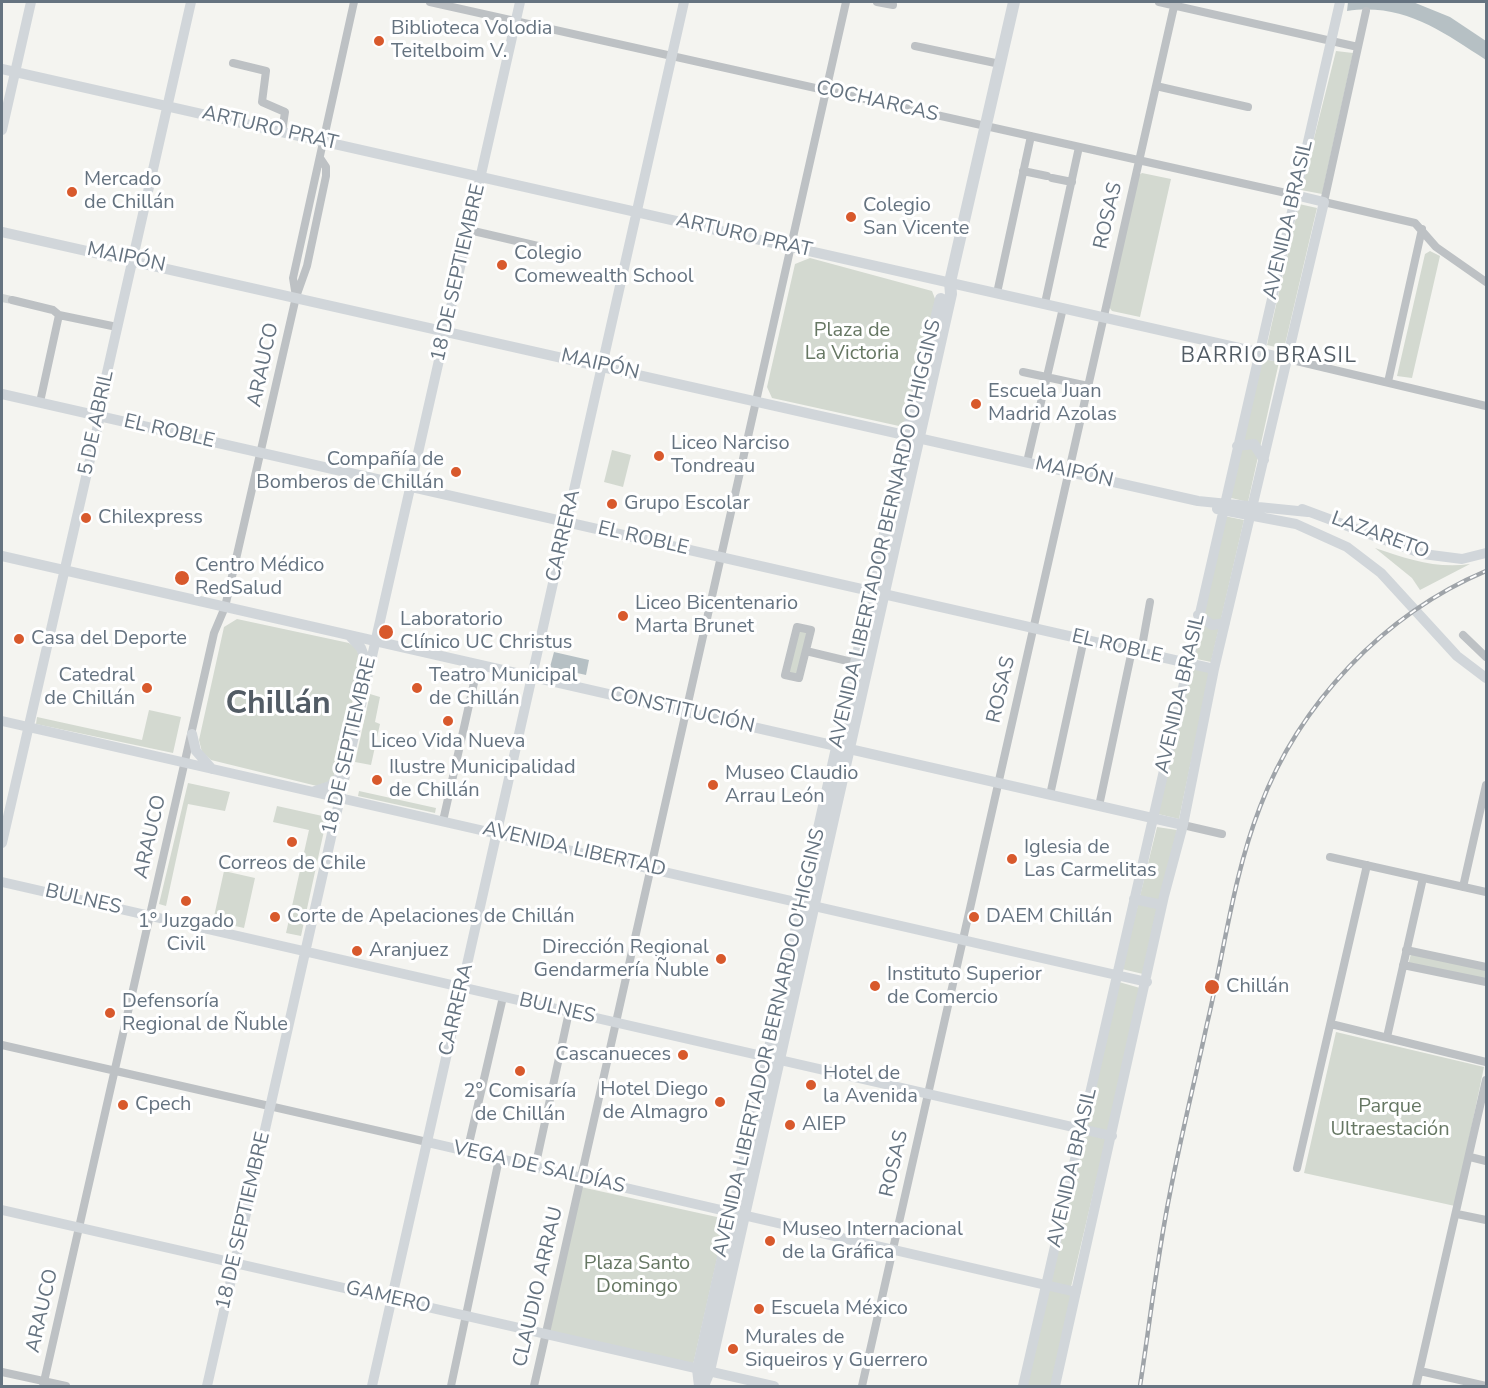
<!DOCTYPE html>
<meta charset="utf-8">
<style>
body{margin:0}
#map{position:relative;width:1488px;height:1388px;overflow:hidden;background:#f4f4f0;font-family:"Nunito Sans",sans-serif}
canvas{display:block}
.frame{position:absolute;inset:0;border:3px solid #657380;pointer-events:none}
</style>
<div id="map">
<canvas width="1488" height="1388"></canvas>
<div class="frame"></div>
</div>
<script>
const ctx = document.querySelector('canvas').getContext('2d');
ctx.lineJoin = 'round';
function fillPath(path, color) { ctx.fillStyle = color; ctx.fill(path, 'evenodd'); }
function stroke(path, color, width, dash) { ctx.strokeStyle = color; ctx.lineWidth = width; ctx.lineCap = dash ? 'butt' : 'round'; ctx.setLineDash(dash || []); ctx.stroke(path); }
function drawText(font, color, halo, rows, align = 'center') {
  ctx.font = font + ' "Nunito Sans",sans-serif'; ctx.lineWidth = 6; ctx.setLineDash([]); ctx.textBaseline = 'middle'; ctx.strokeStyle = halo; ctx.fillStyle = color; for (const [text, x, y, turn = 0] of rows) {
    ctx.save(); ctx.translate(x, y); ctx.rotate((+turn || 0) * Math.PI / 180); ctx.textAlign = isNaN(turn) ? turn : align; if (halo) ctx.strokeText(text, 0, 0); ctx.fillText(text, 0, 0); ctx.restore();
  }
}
const green = new Path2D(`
 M1336,51l17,2 -31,141 -21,-4z
 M1142,173l29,6 -31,138 -28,-6 -3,-4 30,-132z
 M1299,204l18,4 -33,141 -17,-4z
 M1430,251l10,5 -28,122 -15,-2 28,-122z
 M810,258l122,33 5,13 -29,116 -9,6 -127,-28 -5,-11 28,-123z
 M1259,358l20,4 -31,140 -21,-5z
 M612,450l19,5 -8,32 -19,-5z
 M1224,516l20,4 -33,142 -19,-4z
 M1375,548c32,11 62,21 95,16l-50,26 -8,-12z
 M237,619l112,24 7,5 6,15 -29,117 -16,6 -106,-26 -9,-8 -3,-12 25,-113z
 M798,629l11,2 -11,46 -11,-3z
 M1190,667l20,4 -31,148 -21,-5z
 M370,694l10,3 -5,25 5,2 -9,41 -16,-3z
 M149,710l32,7 -8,36 -137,-29 1,-7 105,23z
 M188,783l42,9 -5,19 -37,-7 -22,102 -7,-2z
 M359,791l77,17 -1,5 -77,-17z
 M277,806l50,11 -26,119 -15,-3 23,-103 -36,-8z
 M1157,827l20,3 -34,144 -21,-5z
 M224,871l31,7 -11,50 -31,-7z
 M1411,954l75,16v10l-78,-15z
 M1119,982l21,6 -32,144 -22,-5z
 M1336,1032l148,35 -29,139 -151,-33z
 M1085,1134l21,5 -35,148 -21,-5z
 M581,1187l145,32 -33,146 -145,-33z
 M1048,1288l25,5 -21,93h-26z`);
const water = new Path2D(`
 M1348,2h65l37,15 36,24v19c-45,-29 -82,-57 -139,-49z
 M554,652l35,8 -3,15 -36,-8z`);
const streetTunnel = new Path2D(`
 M2,298l10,2`);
const street = new Path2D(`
 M430,2l865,193
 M877,2l16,3
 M1159,2l199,45
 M1366,11l-42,191 91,21 21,24 50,35
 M915,46l85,18
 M233,63l33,8 -4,31 23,10 -3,20
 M1156,86l92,21
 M1023,171l24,5
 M1052,178l20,4
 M469,230l69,16
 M997,293l34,-157
 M296,297l-3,-19 61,-276
 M12,300l41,10 6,5
 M1045,303l34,-156
 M1288,359l198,47
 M1023,372l65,14
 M1388,382l34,-153
 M40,402l19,-87 58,12
 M1027,462l36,-154
 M797,627l14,3 -12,48 -14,-3z
 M1463,635l23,22
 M806,651l50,12
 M1141,652l9,-50
 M1050,795l34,-156
 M1099,806l33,-156
 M443,821l35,-156
 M1183,825l39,9
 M1330,857l156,35
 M1463,887l23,-102
 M1406,950l80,17
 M1403,965l83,17
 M1331,1024l155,38
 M1387,1037l36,-159
 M2,1045l425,97
 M467,1152l36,-155
 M1470,1157l16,4
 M535,1168l34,-156
 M1297,1168l70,-303
 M1457,1214l29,6
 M1420,1371l66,15
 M2,1372l64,14
 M43,1386l171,-753 11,-26 71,-310 11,-31 19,-90v-9l-6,-9
 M451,1386l48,-227
 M534,1386l312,-1384
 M862,1386l313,-1384
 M1416,1386l70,-306`);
const secondary = new Path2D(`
 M2,69l1286,290
 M2,130l29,-128
 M2,232l1196,269 110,11
 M2,394l1212,275
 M1237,446l17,-2 10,16
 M1217,509l79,15 51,23 34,26 76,83 29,22
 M1302,509l121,45 39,5 24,-6
 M2,556l1181,269
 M1198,615l14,10 13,-2
 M350,636l11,12 7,18
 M2,721l1145,261
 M192,734l4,17 16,18
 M315,791l15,-5 15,-14
 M2,843l98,-427 6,-39 85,-375
 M2,882l1110,254
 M1134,899l28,6
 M427,1142l649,150
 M2,1210l772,176
 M207,1386l313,-1384
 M372,1386l312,-1384
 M1023,1386l317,-1384
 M1055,1386l109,-490 19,-71 31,-156 110,-467 -29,-7`);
const primary = new Path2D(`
 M700,1386l-2,-17 209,-934 34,-136
 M703,1386l6,-15 242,-1077 -1,-12 64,-280`);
const rail = new Path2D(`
 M1140,1386c10,-64 17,-129 30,-193 11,-57 25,-113 37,-169 17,-71 26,-148 53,-217 39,-103 124,-193 226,-236`);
const markers = [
 [379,41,6,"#d8592c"],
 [72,192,6,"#d8592c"],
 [851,217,6,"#d8592c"],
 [502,265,6,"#d8592c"],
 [976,404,6,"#d8592c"],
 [659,456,6,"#d8592c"],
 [456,472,6,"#d8592c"],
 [612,504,6,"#d8592c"],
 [86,518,6,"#d8592c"],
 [182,578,8,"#d8592c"],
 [623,616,6,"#d8592c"],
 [386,632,8,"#d8592c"],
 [19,639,6,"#d8592c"],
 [147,688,6,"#d8592c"],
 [417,688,6,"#d8592c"],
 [448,721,6,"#d8592c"],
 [377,780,6,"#d8592c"],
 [713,785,6,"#d8592c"],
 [292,842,6,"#d8592c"],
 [1012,859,6,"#d8592c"],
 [186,901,6,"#d8592c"],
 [275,917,6,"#d8592c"],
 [974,917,6,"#d8592c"],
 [357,951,6,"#d8592c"],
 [721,959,6,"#d8592c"],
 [875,986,6,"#d8592c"],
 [1212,987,8,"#d8592c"],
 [110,1013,6,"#d8592c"],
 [683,1055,6,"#d8592c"],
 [520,1071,6,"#d8592c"],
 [811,1085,6,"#d8592c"],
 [720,1102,6,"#d8592c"],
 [123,1105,6,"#d8592c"],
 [790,1125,6,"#d8592c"],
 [770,1241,6,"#d8592c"],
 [759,1309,6,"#d8592c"],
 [733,1349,6,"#d8592c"]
];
const poiNames = [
 ["Biblioteca Volodia",391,29],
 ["Teitelboim V.",391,52],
 ["Mercado",84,180],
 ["de Chillán",84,203],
 ["Colegio",863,206],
 ["San Vicente",863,229],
 ["Colegio",514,254],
 ["Comewealth School",514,277],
 ["Escuela Juan",988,392],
 ["Madrid Azolas",988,415],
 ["Liceo Narciso",671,444],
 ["Tondreau",671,467],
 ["Compañía de",444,460,"right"],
 ["Bomberos de Chillán",444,483,"right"],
 ["Grupo Escolar",624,504],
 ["Chilexpress",98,518],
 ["Centro Médico",195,566],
 ["RedSalud",195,589],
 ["Liceo Bicentenario",635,604],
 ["Marta Brunet",635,627],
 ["Laboratorio",400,620],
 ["Clínico UC Christus",400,643],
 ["Casa del Deporte",31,639],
 ["Catedral",135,676,"right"],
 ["de Chillán",135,699,"right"],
 ["Teatro Municipal",429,676],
 ["de Chillán",429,699],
 ["Liceo Vida Nueva",448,742,"center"],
 ["Ilustre Municipalidad",389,768],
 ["de Chillán",389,791],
 ["Museo Claudio",725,774],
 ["Arrau León",725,797],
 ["Iglesia de",1024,848],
 ["Las Carmelitas",1024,871],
 ["Correos de Chile",292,864,"center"],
 ["Corte de Apelaciones de Chillán",287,917],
 ["DAEM Chillán",986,917],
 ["1° Juzgado",186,922,"center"],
 ["Civil",186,945,"center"],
 ["Dirección Regional",709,948,"right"],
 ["Gendarmería Ñuble",709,971,"right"],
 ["Aranjuez",369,951],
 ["Instituto Superior",887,975],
 ["de Comercio",887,998],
 ["Chillán",1226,987],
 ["Defensoría",122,1002],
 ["Regional de Ñuble",122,1025],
 ["Cascanueces",671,1055,"right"],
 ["Hotel de",823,1074],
 ["la Avenida",823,1097],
 ["Hotel Diego",708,1090,"right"],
 ["de Almagro",708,1113,"right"],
 ["2° Comisaría",520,1092,"center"],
 ["de Chillán",520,1115,"center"],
 ["Cpech",135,1105],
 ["AIEP",802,1125],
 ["Museo Internacional",782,1230],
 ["de la Gráfica",782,1253],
 ["Escuela México",771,1309],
 ["Murales de",745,1338],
 ["Siqueiros y Guerrero",745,1361]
];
const streetNames = [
 ["COCHARCAS",877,102,13],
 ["ARTURO PRAT",270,129,13],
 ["ROSAS",1109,216,-77],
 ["AVENIDA BRASIL",1289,220,-77],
 ["ARTURO PRAT",744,236,13],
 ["MAIPÓN",126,258,12],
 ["18 DE SEPTIEMBRE",459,273,-77],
 ["ARAUCO",264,365,-78],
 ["MAIPÓN",600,365,13],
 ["5 DE ABRIL",97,423,-78],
 ["EL ROBLE",169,432,13],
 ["MAIPÓN",1074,473,13],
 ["AVENIDA LIBERTADOR BERNARDO O'HIGGINS",886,534,-77],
 ["CARRERA",564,536,-77],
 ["LAZARETO",1380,536,20],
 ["EL ROBLE",643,539,13],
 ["EL ROBLE",1117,647,13],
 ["ROSAS",1002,690,-77],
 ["AVENIDA BRASIL",1181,694,-77],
 ["CONSTITUCIÓN",682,711,13],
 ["18 DE SEPTIEMBRE",350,746,-77],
 ["ARAUCO",151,837,-77],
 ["AVENIDA LIBERTAD",574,850,13],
 ["BULNES",83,900,13],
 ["BULNES",557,1009,13],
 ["CARRERA",457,1010,-77],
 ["AVENIDA LIBERTADOR BERNARDO O'HIGGINS",770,1043,-77],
 ["ROSAS",895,1164,-77],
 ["VEGA DE SALDÍAS",539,1168,13],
 ["AVENIDA BRASIL",1073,1168,-77],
 ["18 DE SEPTIEMBRE",244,1221,-77],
 ["CLAUDIO ARRAU",539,1287,-77],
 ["GAMERO",388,1298,13],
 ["ARAUCO",43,1311,-77]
];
const parkNames = [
 ["Plaza de",852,331],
 ["La Victoria",852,354],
 ["Parque",1390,1107],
 ["Ultraestación",1390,1130],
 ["Plaza Santo",637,1264],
 ["Domingo",637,1287]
];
const neighbourhoodNames = [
 ["BARRIO BRASIL",1269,357]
];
const townNames = [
 ["Chillán",278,705]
];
fillPath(green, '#d3d9d0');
fillPath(water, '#b6c0c4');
stroke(streetTunnel, '#d0d4d4', 8, [8, 4]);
stroke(street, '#bdc1c4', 8);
stroke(secondary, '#d1d6da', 10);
stroke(primary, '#d1d6da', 12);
stroke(rail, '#9fa4a9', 4.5);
stroke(rail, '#fff', 2, [7]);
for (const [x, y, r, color] of markers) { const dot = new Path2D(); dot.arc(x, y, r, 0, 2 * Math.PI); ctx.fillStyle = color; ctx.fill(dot); stroke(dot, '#fff', 2); }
drawText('20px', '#657380', '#fff', poiNames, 'left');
drawText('20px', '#657380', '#fff', streetNames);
drawText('20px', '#667763', '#fff', parkNames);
ctx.letterSpacing = '1.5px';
drawText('21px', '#525c65', '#fff', neighbourhoodNames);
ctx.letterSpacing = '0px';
drawText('bold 32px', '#525c65', '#fff', townNames);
</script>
